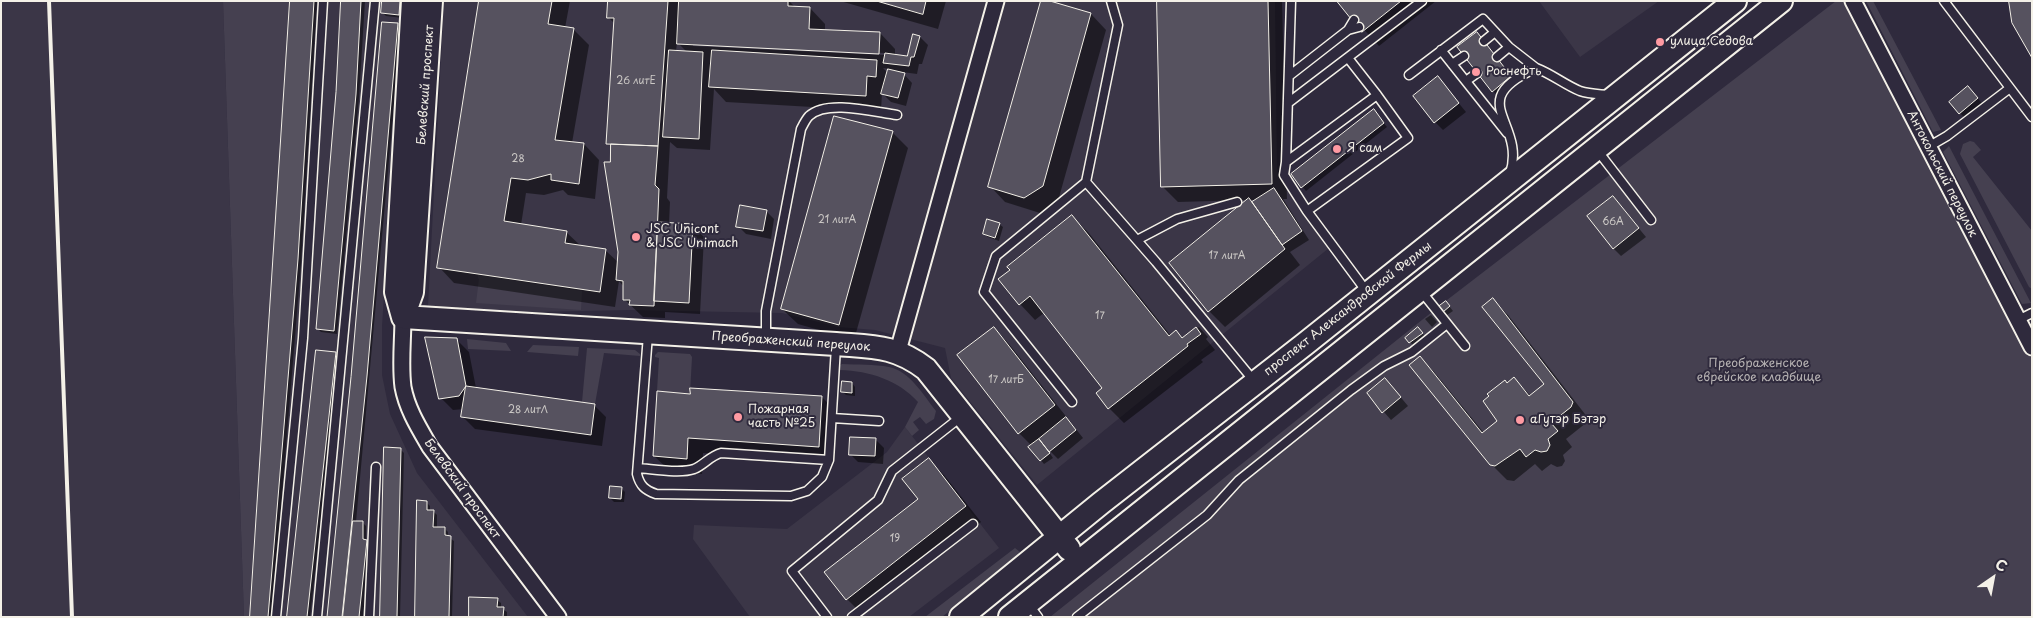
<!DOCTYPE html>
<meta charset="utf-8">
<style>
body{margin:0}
#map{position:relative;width:2033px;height:618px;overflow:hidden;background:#2f2a3d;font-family:"Playpen Sans",sans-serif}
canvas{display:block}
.frame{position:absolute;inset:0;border:2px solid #f4f1e8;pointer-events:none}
.north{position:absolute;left:1968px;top:553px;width:50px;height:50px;-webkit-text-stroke:4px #2f2a3d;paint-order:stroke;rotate:33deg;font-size:14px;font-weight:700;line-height:20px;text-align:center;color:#f4f1e8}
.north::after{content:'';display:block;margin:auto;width:18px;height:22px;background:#f4f1e8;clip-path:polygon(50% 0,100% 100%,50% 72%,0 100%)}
</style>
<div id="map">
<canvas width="2033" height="618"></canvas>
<div class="frame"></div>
<div class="north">С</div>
</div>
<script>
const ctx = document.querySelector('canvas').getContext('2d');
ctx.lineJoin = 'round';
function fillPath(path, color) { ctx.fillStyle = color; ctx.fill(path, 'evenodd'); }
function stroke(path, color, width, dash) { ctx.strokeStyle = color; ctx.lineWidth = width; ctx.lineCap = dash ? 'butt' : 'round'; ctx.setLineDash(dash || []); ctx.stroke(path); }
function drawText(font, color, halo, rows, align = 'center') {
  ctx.font = font + ' "Playpen Sans",sans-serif'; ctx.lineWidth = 4; ctx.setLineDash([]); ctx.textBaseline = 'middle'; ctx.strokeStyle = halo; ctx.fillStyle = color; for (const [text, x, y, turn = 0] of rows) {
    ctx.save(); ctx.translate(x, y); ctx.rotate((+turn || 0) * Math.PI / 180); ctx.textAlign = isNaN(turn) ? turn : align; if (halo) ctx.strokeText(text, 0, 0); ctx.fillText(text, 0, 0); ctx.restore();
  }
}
const built = new Path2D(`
 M1,1h222l21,616h-243z
 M290,1h113l-21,325v49l8,39 27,59 111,144h-278z
 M444,1h831l2,173 52,74 -292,237 -86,-107 -6,-30 -70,-18 -37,-3 -56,-14 -153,-3 -144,3 -57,-7z
 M1539,1h120l-79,56z
 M905,427l94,121 -90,69h-159l-57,-78 1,-14 93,4 100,-77z`);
const green = new Path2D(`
 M223,1h67l-40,616h-6z
 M1836,1h10l186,359v257h-982l397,-317z
 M1866,1h7l68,129 -8,2z
 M1970,141l4,1 7,8 -8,7 59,74v58l-3,-2 -69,-133 3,-10z
 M1949,146l82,157 -9,1 -79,-152z
 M478,275l104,16 -1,19 -105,-7 3,-24 -1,-1z
 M467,339l39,4 5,8 -43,-2z
 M533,345l46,2 -1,9 -51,-4z
 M587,348l48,2 5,4v2l-36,-3 -9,51 -13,-2z
 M658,352l32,2 2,3 -2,37 -33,-3 2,-33 -4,-1v-2z
 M842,364c15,1 32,0 47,3 21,4 35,29 47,44l-2,8 -8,5 -6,-7 -7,5 6,8 -7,6 -7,-9 13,-25c-20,-22 -48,-31 -78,-32l-3,23 2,-27z
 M1015,548l5,4 -11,11 -67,54h-17z`);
const shadow = new Path2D(`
 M292,1h25l-16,263 -29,353h-21z
 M342,1h23l-6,97 -22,236 -16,-2 -4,-4 21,-236z
 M383,1h21l-1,17 -17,-2 -3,-3z
 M480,1h90l-5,27 8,1 16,16 -17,98 12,1 15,16 -4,39 -27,-4 -5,-5 -19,5 -18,-2 -5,32 45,7 15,14 24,4 14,13 -8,-100 1,-16 -5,-4 8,-119 -7,-7 1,-16h180l7,7h14l15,16v7l55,2 15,16v7l13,2 6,-23 6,2 8,8 -6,19h-3l-2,10 -15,-2 10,11 -6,23 -15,-4 -9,-9 -1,18 -155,-9 -12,-13 -4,61 -33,-2 -7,-6 -3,56 3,4 -1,22 23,1 12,12 -4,77 -35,-2v6l-22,-1 -19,-18v-12l-5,-6 -4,26 -161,-24 -15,-16zM677,42l11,11 -12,-1zM693,44l192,9v2l-192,-9zM883,68l6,1 -1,4z
 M840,1h106l-8,28z
 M1158,1h124l5,198h-4l26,41 -19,12 10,13 -75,62 -16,-16 -38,-48 78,-63 -71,2 -15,-15zM1250,200h8l-5,3z
 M1338,1h98l-57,45z
 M1091,14l15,16 -48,171 -18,12 -35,-11 -15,-16z
 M397,25l4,3 -45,494h6l4,4v15l4,4 -7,72h-35z
 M1480,37l34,43 -18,14 -3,-3z
 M1438,78l28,34 -23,18 -8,-8z
 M1976,96l9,11 -17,14 -8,-8z
 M1377,115l10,12 -81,64 -14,-17z
 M892,132l16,16 -54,192 -56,-16 -16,-15z
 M1613,197l33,40 -25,19 -8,-8z
 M766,211l8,8 -3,20 -25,-5 -8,-8z
 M1072,217l16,15 83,104 12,3 16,-12 9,10 -2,2 9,11 -14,10 2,2 -79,61 -15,-15 -5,-19 -60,-76 -9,7 -15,-16z
 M999,224l4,3 -4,14 -11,-4 -4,-3z
 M1493,300l15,15 80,103 -2,5 -20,16 6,8 -9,8 2,6 -3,5 -5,1 -6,-3 -9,7 -7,-7 -21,17 -7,-1 -16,-16 -71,-107 15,16 49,60 15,-12 8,-37 7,-5 17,17 15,-11z
 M1449,306l4,5 -6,4 -3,-4z
 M1431,315l6,7 -5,5 -7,-8z
 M994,328l15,16 74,94 -25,21 -8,-8 -1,1 4,6 -9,6 -14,-17 2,-1 -13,-13z
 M1422,332l3,5 -11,9 -8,-8z
 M457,340l12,12 7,36 118,17 12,12 -4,29 -127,-17 -12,-12 1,-8 -11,1 -12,-12z
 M335,353l4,4 -29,260h-22z
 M852,383l3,4v9l-9,-1 -3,-3z
 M1393,388l15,18 -17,14 -23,-26z
 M691,395l131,2 15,16 -3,49 -131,-9 -1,21 -32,-3 -16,-15z
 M876,440l8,8 -1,16 -25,-2 -8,-8z
 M400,449l4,4 -4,164h-19z
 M929,460l15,15 37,47 -119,92 -15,-15 72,-100z
 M621,488l4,4 -1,10h-10l-4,-4z
 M426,502l4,4v5h3l4,4v13h7l4,4v5l6,4 -2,76h-36z
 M497,600l4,3v5l6,4v5h-37z`);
const building = new Path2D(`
 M290,1h24l-16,258 -30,358h-18z
 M341,1h20l-5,93 -22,237 -18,-2 20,-237z
 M382,1h18l-1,14 -18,-2z
 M479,1h73l-4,23 26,4 -19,112 29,3 -5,41 -28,-4v-6l-23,6 -17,-2 -7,43 63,10 -2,12 41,6 -6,43 -163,-24z
 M608,1h60l-10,145 -52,-2 8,-126h-7z
 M679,1h109v5l22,1 -1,22 71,3 -1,22 -202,-10z
 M877,1h49l-3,13z
 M1041,1h9l41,12 -48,173 -19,12 -36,-11z
 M1157,1h111l4,183 -111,3z
 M1337,1h64l-39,31z
 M2009,1h23v57l-20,-35z
 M382,22l16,1 -31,353 -25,241h-15l24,-240z
 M1477,32l34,44 -19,16 -35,-45z
 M913,34l7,2 -6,21h-3l-2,9 -26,-3 2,-10 22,3z
 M669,50l34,2 -4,87 -36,-2z
 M712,50l165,10 -1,17 -9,-1 -1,20 -157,-9z
 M888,69l17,4 -7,25 -17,-4z
 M1438,76l21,27 -25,20 -21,-27z
 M1968,86l10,12 -19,16 -10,-12z
 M1374,109l10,14 -83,65 -10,-14z
 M834,116l59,15 -54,194 -58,-16z
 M611,144l47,2 -3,39 4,4 -5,117 -25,-1 1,-5h-7v-19l-7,-1 2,-28 -14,-90h6z
 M1274,188l28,43 -20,14 -30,-43z
 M1613,196l26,32 -26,21 -26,-33z
 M1249,198l36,51 -77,63 -39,-49z
 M740,205l27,5 -4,21 -27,-4z
 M1072,215l97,121 7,-6 6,8 14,-11 5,7 -14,10 1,2 -80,63 -12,-16 6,-5 -72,-92 -11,9 -21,-26 12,-9 -3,-3z
 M987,219l13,4 -5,15 -12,-4z
 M658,222l35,2 -4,79 -35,-2z
 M1493,298l80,104 -2,5 -20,16 7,8 -10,8 2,6 -3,6 -6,1 -6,-2 -9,7 -6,-8 -25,17 -5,-1 -81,-100 11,-9 62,77 15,-12 -14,-20 6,-5 -2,-2 18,-14 2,3 7,-6 15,19 15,-12 -62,-77z
 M1446,301l4,5 -7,6 -5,-5z
 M994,327l61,78 -37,29 -61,-79z
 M1418,327l5,6 -14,10 -4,-5z
 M425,337l32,1 9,48 -7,10 -20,3z
 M316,350l20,2 -29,265h-20z
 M1385,378l16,19 -19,16 -15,-20z
 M842,381l10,1v11l-11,-1z
 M466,386l129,18 -4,31 -130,-18z
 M690,388l132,8 -3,51 -131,-9 -1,21 -34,-3 4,-65 33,3z
 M1066,417l10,13 -27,22 -10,-13z
 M850,437l26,1 -1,18 -26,-1z
 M1039,439l11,14 -10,8 -12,-14z
 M384,447l17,1 -4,169h-17z
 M929,458l37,48 -120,94 -22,-28 94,-73 -16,-20z
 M610,486l12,1 -1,12 -12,-1z
 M417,500l10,1v9h7l-1,17h12v8l6,1 -2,81h-34z
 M353,521h10v18l4,1 -8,77h-16z
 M469,597l29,1 -1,9h7l-1,10h-34z`);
const lane = new Path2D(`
 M1111,1l7,24 -32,157 70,80 98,119
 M1348,30l6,-10
 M1484,41l11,-9
 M1441,50l66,83
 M1497,57l12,-10
 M1348,58l29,37
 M1452,64l12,-8
 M1409,75l74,-56 26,28 27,21
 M1289,76l59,-46 11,-3
 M1466,81l11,-8
 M2010,88l22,29
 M1288,103l134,-102
 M1928,147l19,-11 63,-48 -66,-87
 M1597,150l54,70
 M1286,162l5,-161
 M1510,174c17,-53 -48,-72 26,-106 16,6 29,17 44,23 9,3 18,3 28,4
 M1307,211l-23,-36 2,-13 91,-67 31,43 -101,73 60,81
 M1137,240l40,-21 60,-17
 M1421,291l44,55
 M2018,320l14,-7
 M648,335l-11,139c3,12 8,16 19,20l135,2 16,-5 15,-14 7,-17 7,-113
 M766,338v-27l35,-182c2,-4 5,-10 8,-13 18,-17 65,-4 88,-1
 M1072,402l-88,-110 12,-36 90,-74
 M832,418l47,3
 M638,468c15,1 42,6 56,1 10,-4 16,-13 27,-16l108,7
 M1029,605l9,12
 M276,617l27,-279 20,-337
 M317,617l58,-616
 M369,617l7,-150
 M827,617l-35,-46 86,-71 14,-29 70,-55
 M852,617l121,-93
 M1077,617l130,-102 32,-35 112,-90 33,-24 28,-14 35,-28`);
const street = new Path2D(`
 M1853,1l179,346
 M403,317c0,23 -3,48 0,70 4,22 16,41 27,60l128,170
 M898,351l98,-350`);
const secondary = new Path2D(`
 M403,317l433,27c36,3 59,1 90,25l143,180
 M403,317l9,-25 19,-291
 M403,317l-7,-25 17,-291
 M961,617l140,-114 204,-159 430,-343
 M1010,617l771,-616`);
const rail = new Path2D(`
 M49,1l23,616`);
const markers = [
 [1660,42,5,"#ff9aa2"],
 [1476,72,5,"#ff9aa2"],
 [1337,149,5,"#ff9aa2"],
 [636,237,5,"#ff9aa2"],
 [738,417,5,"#ff9aa2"],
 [1520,420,5,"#ff9aa2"]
];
const numberNames = [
 ["26 литЕ",636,81],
 ["28",518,159],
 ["21 литА",837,220],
 ["66А",1613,222],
 ["17 литА",1227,256],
 ["17",1100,316],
 ["17 литБ",1006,380],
 ["28 литЛ",528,410],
 ["19",895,539]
];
const poiNames = [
 ["улица Седова",1670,42],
 ["Роснефть",1486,72],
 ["Я сам",1347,149],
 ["JSC Unicont",646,230],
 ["& JSC Unimach",646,244],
 ["Пожарная",748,410],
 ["часть №25",748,424],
 ["аГутэр Бэтэр",1530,420]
];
const streetNames = [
 ["Белевский проспект",426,85,-86],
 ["Антокольский переулок",1942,174,63],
 ["проспект Александровской Фермы",1348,309,-38],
 ["Преображенский переулок",791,342,4],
 ["Белевский проспект",462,489,54]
];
const parkNames = [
 ["Преображенское",1759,364],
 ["еврейское кладбище",1759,378]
];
fillPath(built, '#3b3647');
fillPath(green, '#454050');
fillPath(shadow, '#0007');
fillPath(building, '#56525f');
stroke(building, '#f4f1e8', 1);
stroke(lane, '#f4f1e8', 11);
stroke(street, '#f4f1e8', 19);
stroke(secondary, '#f4f1e8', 26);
stroke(lane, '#2f2a3d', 8);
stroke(street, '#2f2a3d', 15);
stroke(secondary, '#2f2a3d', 22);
stroke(rail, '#f4f1e8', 4);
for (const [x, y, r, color] of markers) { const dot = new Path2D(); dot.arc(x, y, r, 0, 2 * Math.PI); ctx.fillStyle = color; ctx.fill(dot); stroke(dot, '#2f2a3d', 2); }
drawText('10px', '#ccc9c6', null, numberNames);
drawText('12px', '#f4f1e8', '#2f2a3d', poiNames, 'left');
drawText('12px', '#f4f1e8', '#2f2a3d', streetNames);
drawText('12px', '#b7b3b3', '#2f2a3d', parkNames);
</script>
